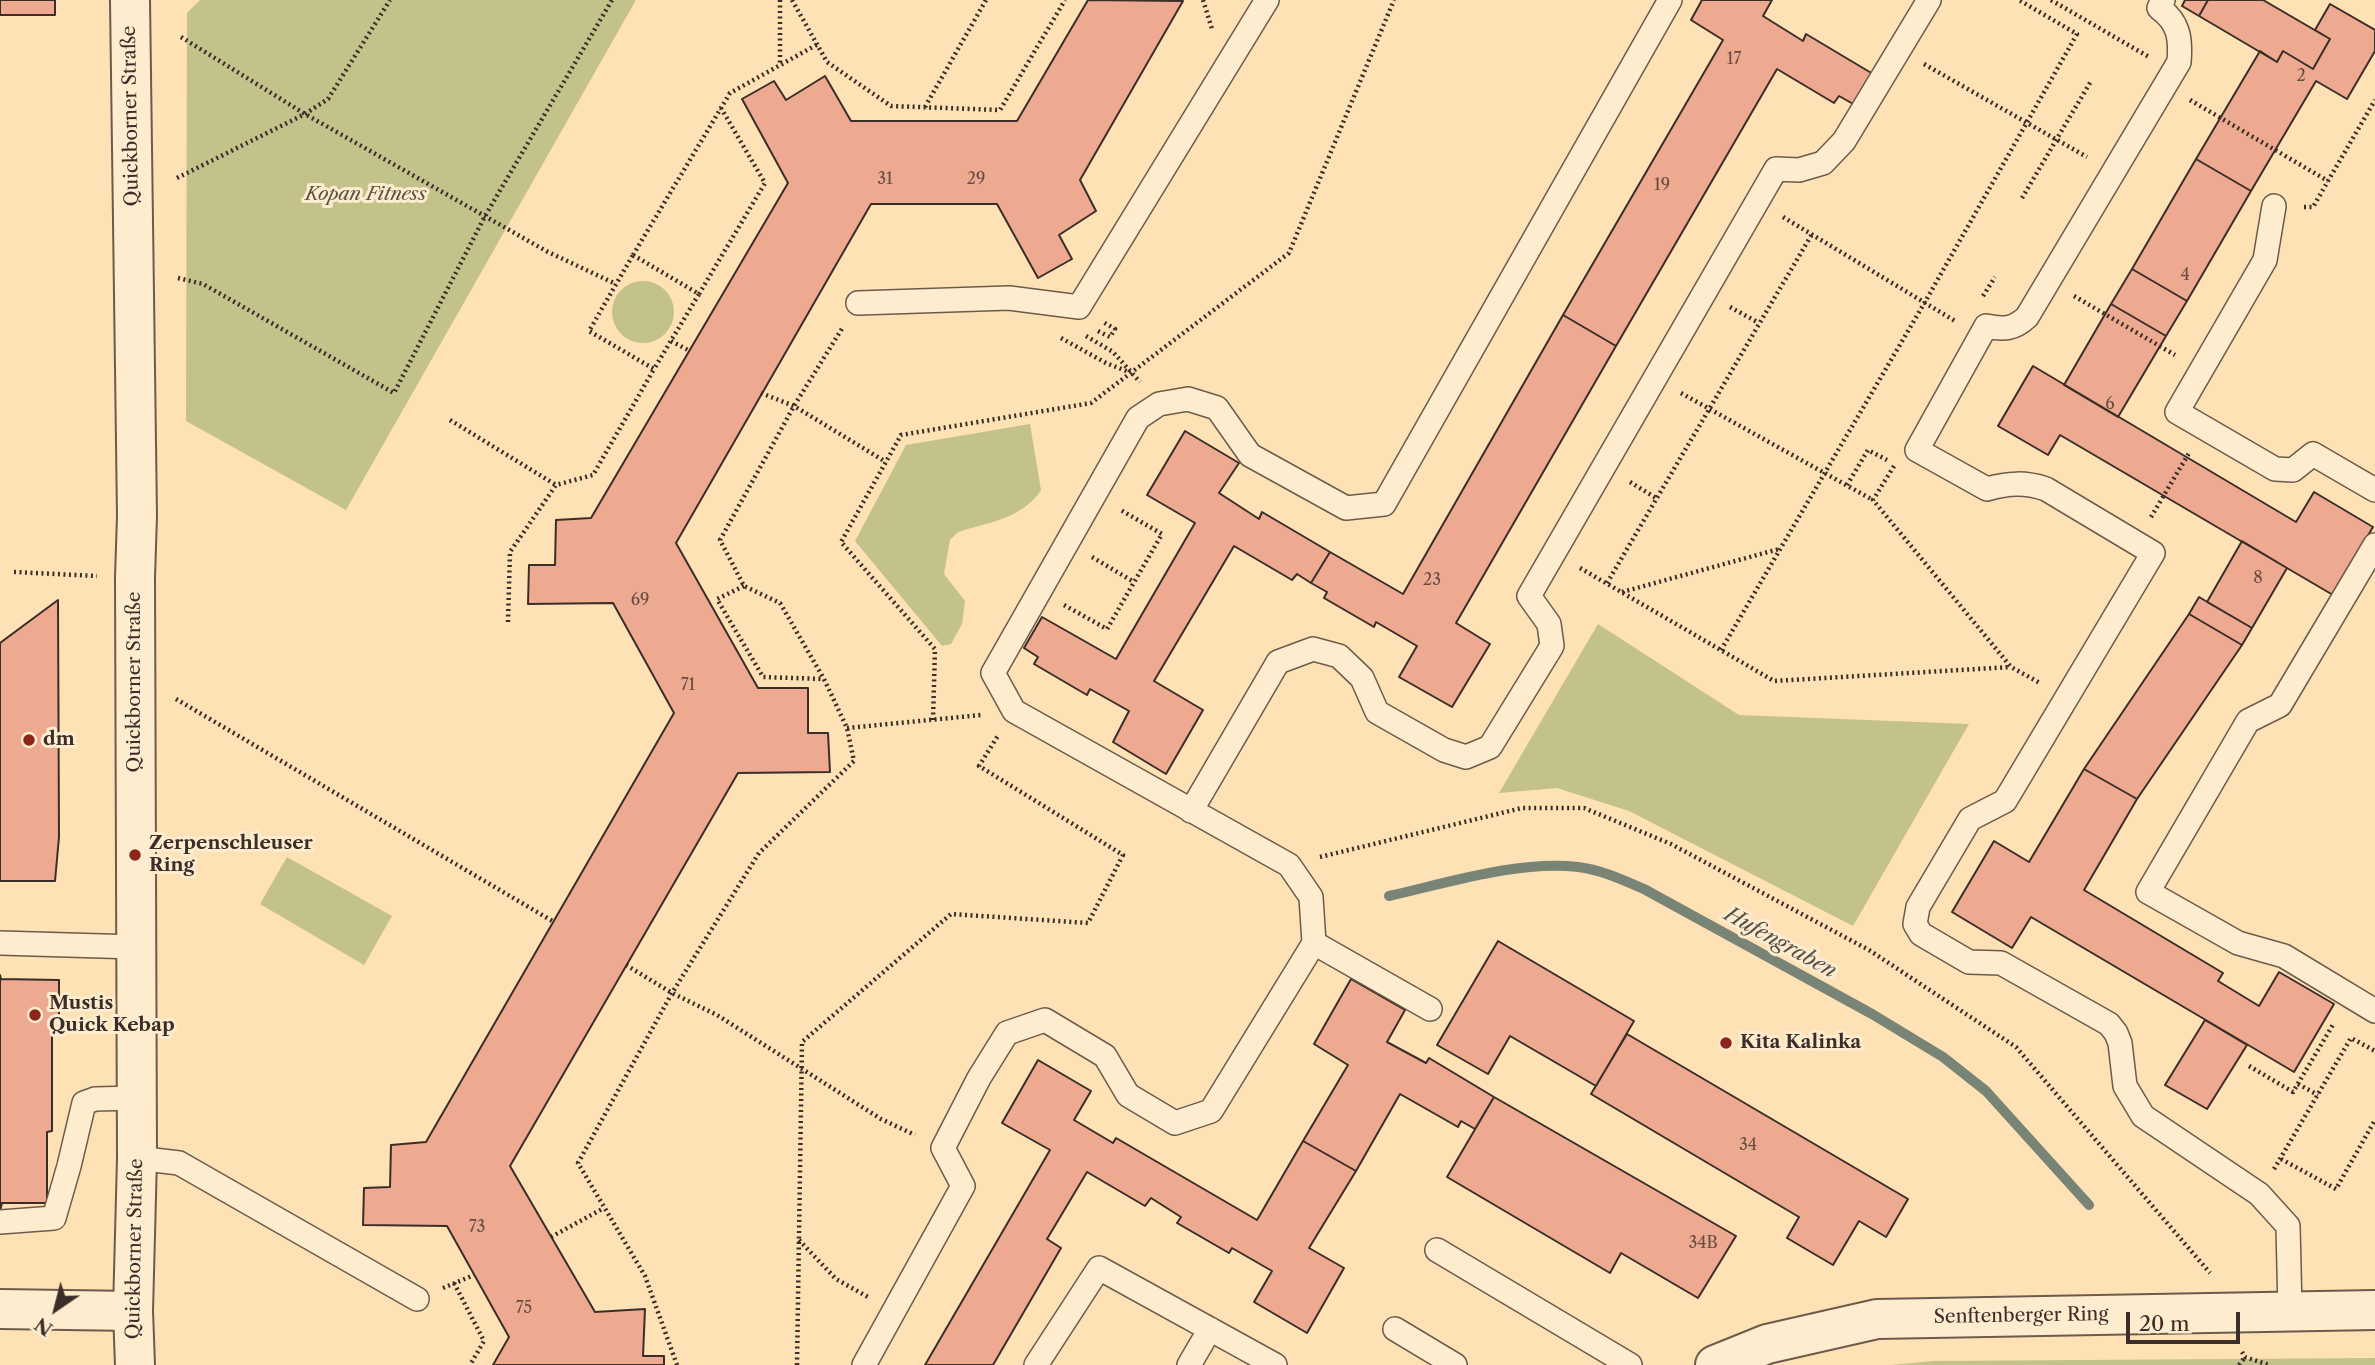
<!DOCTYPE html>
<meta charset="utf-8">
<style>
body{margin:0}
#map{position:relative;width:2375px;height:1365px;overflow:hidden;background:#fee1b5;font-family:"Libre Caslon Text",serif}
canvas{display:block}
.north{position:absolute;left:21px;top:1274px;width:70px;height:70px;-webkit-text-stroke:5px #feeccf;paint-order:stroke;rotate:215deg;font-size:19px;font-weight:700;line-height:28px;text-align:center;color:#3b2e29}
.north::after{content:'';display:block;margin:auto;width:24px;height:32px;background:#3b2e29;clip-path:polygon(50% 0,100% 100%,50% 72%,0 100%)}
.scale{position:absolute;left:2126px;top:1312px;width:114px;height:32px;box-sizing:border-box;border:4px solid #3b2e29;border-top:0;padding-left:9px;font-size:21px;line-height:24px;white-space:nowrap;color:#3b2e29;-webkit-text-stroke:5px #feeccf;paint-order:stroke}
</style>
<div id="map">
<canvas width="2375" height="1365"></canvas>
<div class="north">N</div>
<div class="scale">20 m</div>
</div>
<script>
const ctx = document.querySelector('canvas').getContext('2d');
ctx.lineJoin = 'round';
function fillPath(path, color) { ctx.fillStyle = color; ctx.fill(path, 'evenodd'); }
function stroke(path, color, width, dash) { ctx.strokeStyle = color; ctx.lineWidth = width; ctx.lineCap = dash ? 'butt' : 'round'; ctx.setLineDash(dash || []); ctx.stroke(path); }
function drawText(font, color, halo, rows, align = 'center') {
  ctx.font = font + ' "Libre Caslon Text",serif'; ctx.lineWidth = 6; ctx.setLineDash([]); ctx.textBaseline = 'middle'; ctx.strokeStyle = halo; ctx.fillStyle = color; for (const [text, x, y, turn = 0] of rows) {
    ctx.save(); ctx.translate(x, y); ctx.rotate((+turn || 0) * Math.PI / 180); ctx.textAlign = isNaN(turn) ? turn : align; if (halo) ctx.strokeText(text, 0, 0); ctx.fillText(text, 0, 0); ctx.restore();
  }
}
const green = new Path2D(`
 M200,0h436l-290,510 -160,-89 1,-408z
 M612 312a31 31 0 1 1 62 0a31 31 0 1 1-62 0Z
 M1030,424l11,66c-19,29 -52,32 -83,42l-8,8 -6,34 21,27 -3,23 -11,20 -9,2 -87,-105 51,-96z
 M1598,624l141,91 230,9 -116,202 -224,-115 -72,-23 -58,5z
 M287,857l105,59 -28,49 -104,-61z
 M2375,1358v7h-484l42,-4z`);
const stream = new Path2D(`
 M1389,896c58,-13 130,-36 189,-29 24,3 45,13 66,22l228,125 71,43 43,34 103,114`);
const building = new Path2D(`
 M0,0h55v15h-55z
 M1088,0l95,1 -103,179 16,31 -37,24 13,24 -34,19 -41,-74h-126l-195,339 82,145h50v45h20l2,39 -92,1 -228,393 85,146 50,-3 -2,47h21v9h-171l16,-28 -62,-111 -84,-1 1,-37 26,-1 1,-42 35,-3 248,-429 -61,-110 -85,1 1,-39h26l1,-45 35,-2 197,-335 -46,-84 32,-18 12,19 39,-24 26,45h166z
 M1702,0h70l-9,16 40,25 3,-7 67,40 -18,31 -16,-9 -5,7 -57,-34 -161,277 -53,-31 160,-275 -32,-20z
 M2185,0h23l-9,16 -17,-10z
 M2208,0h55l67,39 -17,30 -30,-18 -6,11 -78,-46z
 M2330,4l45,26v21l-28,48 -31,-18 -65,110 -55,-32 64,-108 17,11 6,-11 30,18 17,-30 -15,-9z
 M2196,159l55,32 -64,110 -55,-32z
 M2132,269l55,32 -21,35 -55,-32z
 M2111,304l55,32 -48,81 -54,-32z
 M1563,315l53,31 -160,277 34,21 -38,63 -53,-30 18,-31 -41,-24 -2,5 -50,-29 3,-6 -16,-9 19,-31 73,42z
 M2033,366l263,156 18,-30 59,35 -40,68 -273,-160 -12,20 -50,-29z
 M1185,431l54,32 -20,30 40,26 3,-7 68,40 -19,31 -14,-9 -5,6 -58,-34 -80,135 49,29 -37,64 -53,-32 16,-31 -39,-22 -3,6 -53,-31 4,-7 -14,-9 18,-31 74,42 79,-136 -48,-28z
 M2242,541l45,27 -35,60 -45,-26z
 M2199,597l53,31 -10,17 -53,-31z
 M58,600l1,237 -4,44h-55v-238z
 M2189,614l53,31 -105,154 -53,-30z
 M2084,769l53,30 -53,91 139,83 -5,8 41,25 20,-34 55,32 -40,68 -263,-155 -19,31 -60,-36 42,-71 35,21z
 M1498,941l136,80 -38,65 -86,-50 -22,38 -51,-29z
 M0,975l1,4 58,1v37h-7v114l-5,1v71h-45l-2,8z
 M1351,979l54,31 -18,32 39,21 3,-5 65,39 -19,32 -14,-8 -3,6 -58,-33 -44,77 -53,-30 45,-76 -34,-21z
 M2205,1020l42,25 -40,64 -42,-24z
 M1627,1034l281,165 -22,38 -27,-16 -26,44 -46,-27 12,-21 -208,-123z
 M1038,1060l53,31 -17,29 39,23 3,-5 141,82 46,-79 53,30 -47,77 35,20 -37,65 -53,-31 18,-31 -40,-23 -3,5 -52,-30 4,-6 -30,-19 -6,8 -58,-34 -40,67 14,9 -68,117h-68l125,-215 -48,-27z
 M1494,1097l242,139 -38,62 -77,-45 -11,20 -163,-96z`);
const path = new Path2D(`
 M780,0v64
 M792,0l35,62 64,44 109,4 65,-110
 M1203,0l9,29
 M2051,0l98,57
 M181,37l124,77 243,138 68,32
 M1924,64l163,93
 M2190,100l138,81
 M925,107l61,-107
 M177,178l128,-64 23,-15 62,-99
 M2022,198l69,-117
 M2304,207h9l62,-107
 M1783,217l172,104
 M633,255l66,39 -45,75 -65,-38z
 M633,255l97,-162 88,-49
 M178,278l25,6 191,109 91,-177 127,-216
 M699,294l66,-111 -44,-75
 M1983,296l12,-19
 M2074,296l101,59
 M1730,307l29,16
 M1098,331l12,6 5,-8 -12,-7
 M1086,336l27,16 27,30
 M1061,338l45,25 23,9
 M671,341l19,10
 M761,393l33,13 92,56
 M1681,393l192,107
 M450,420l106,65
 M1894,466l-21,34 138,167 29,16
 M1630,482l26,16
 M1847,485l21,-35 19,10
 M2151,517l38,-64
 M1092,557l42,25
 M1580,568l194,113 237,-14
 M14,572l83,4
 M1607,583l205,-349
 M744,586l-27,13 46,78 60,2
 M1622,592l157,-43
 M1064,605l43,24 55,-95 -43,-25
 M508,622l2,-70 46,-67 37,-10 61,-106
 M1721,650l204,-348 152,-268 -58,-34
 M176,699l378,223
 M933,720l2,-71 -94,-107 60,-107 190,-32 198,-150 105,-253
 M847,728l134,-13
 M1320,857l202,-49h62l87,36 198,106 147,97 194,226
 M626,965l46,28 45,22 164,104 34,16
 M2249,1066l44,26 41,-69
 M2298,1084l20,11
 M2281,1159l55,30 39,-69
 M2274,1169l77,-131 24,13
 M551,1237l53,-29
 M799,1240l37,39 32,18
 M454,1283l30,58 -14,24
 M443,1288l31,-13
 M2242,1352l3,5 24,8
 M677,1365l-32,-89 -67,-113 94,-170 87,-140 95,-92 -7,-33 -23,-49 -44,-76 -36,-17 -24,-46 74,-134 49,-79
 M797,1365l5,-323 149,-128 137,9 35,-68 -144,-89 20,-32
 M2239,1365l6,-8`);
const service = new Path2D(`
 M2163,0l-4,8c20,14 22,31 20,54l-152,255c-13,12 -23,13 -41,9l-69,124 70,39c21,-6 38,-7 59,0l107,64 -148,248 -35,18 -52,88 -3,17 6,10 48,28 32,1 108,61 7,9 4,10 5,43 18,30 116,78 29,32 2,85
 M2274,206l-9,54 -88,152 98,57 18,1 20,-16 62,36
 M858,303l151,-5 70,9 188,-307
 M2375,545l-95,160 -32,16 -100,171 90,51 46,13 91,55
 M1191,811l87,-149 35,-13 26,7 23,22 15,34 67,38 22,7 24,-10 62,-101 -3,-22 -20,-28 247,-427 23,1 24,-7 21,-22 85,-141
 M0,943l136,4
 M1314,943l116,66
 M137,1158l42,5 238,136
 M0,1222l54,-4 15,-52 15,-63 11,-4 41,-1
 M1437,1250l193,115
 M1395,1329l60,36
 M864,1365l99,-179 -20,-38 36,-70 28,-45 38,-13 60,36 23,39 47,28 36,-12 103,-168 -3,-46 -22,-32 -275,-154 -21,-38 145,-255 21,-14 29,-5 29,9 33,47 96,53 38,-4 286,-504
 M1036,1365l63,-97 176,97
 M1189,1365l21,-36`);
const minor = new Path2D(`
 M130,0l7,516 -2,61 2,581 -4,153 2,54
 M0,1309l133,2
 M1715,1365l52,-21 110,-25 498,-9`);
const markers = [
 [29,740,7,"#8f2418"],
 [135,855,7,"#8f2418"],
 [35,1015,7,"#8f2418"],
 [1726,1043,7,"#8f2418"]
];
const numberNames = [
 ["17",1734,59],
 ["2",2301,76],
 ["31",885,179],
 ["29",976,179],
 ["19",1662,185],
 ["4",2185,275],
 ["6",2110,404],
 ["8",2258,578],
 ["23",1432,580],
 ["69",640,600],
 ["71",688,685],
 ["34",1748,1145],
 ["73",477,1227],
 ["34B",1703,1243],
 ["75",524,1308]
];
const streetNames = [
 ["Quickborner Straße",131,116,-91],
 ["Quickborner Straße",135,682,-90],
 ["Quickborner Straße",135,1249,-89],
 ["Senftenberger Ring",2021,1316,-1]
];
const parkNames = [
 ["Kopan Fitness",366,195]
];
const poiNames = [
 ["dm",43,740],
 ["Zerpenschleuser",149,844],
 ["Ring",149,866],
 ["Mustis",49,1004],
 ["Quick Kebap",49,1026],
 ["Kita Kalinka",1740,1043]
];
const waterNames = [
 ["Hufengraben",1780,943,29]
];
fillPath(green, '#c4c28b');
stroke(stream, '#788475', 10);
fillPath(building, '#edaa91');
stroke(building, '#3b2e29', 2);
stroke(service, '#6c5b4c', 26);
stroke(minor, '#6c5b4c', 42);
stroke(path, '#3b2e29', 4.5, [2, 3.5]);
stroke(service, '#feeccf', 23);
stroke(minor, '#feeccf', 38);
for (const [x, y, r, color] of markers) { const dot = new Path2D(); dot.arc(x, y, r, 0, 2 * Math.PI); ctx.fillStyle = color; ctx.fill(dot); stroke(dot, '#feeccf', 2.5); }
drawText('16px', '#684d43', null, numberNames);
drawText('19px', '#3b2e29', '#feeccf', streetNames);
drawText('italic 19px', '#5d5342', '#feeccf', parkNames);
drawText('bold 19px', '#3b2e29', '#feeccf', poiNames, 'left');
drawText('italic 21px', '#545249', '#feeccf', waterNames);
</script>
